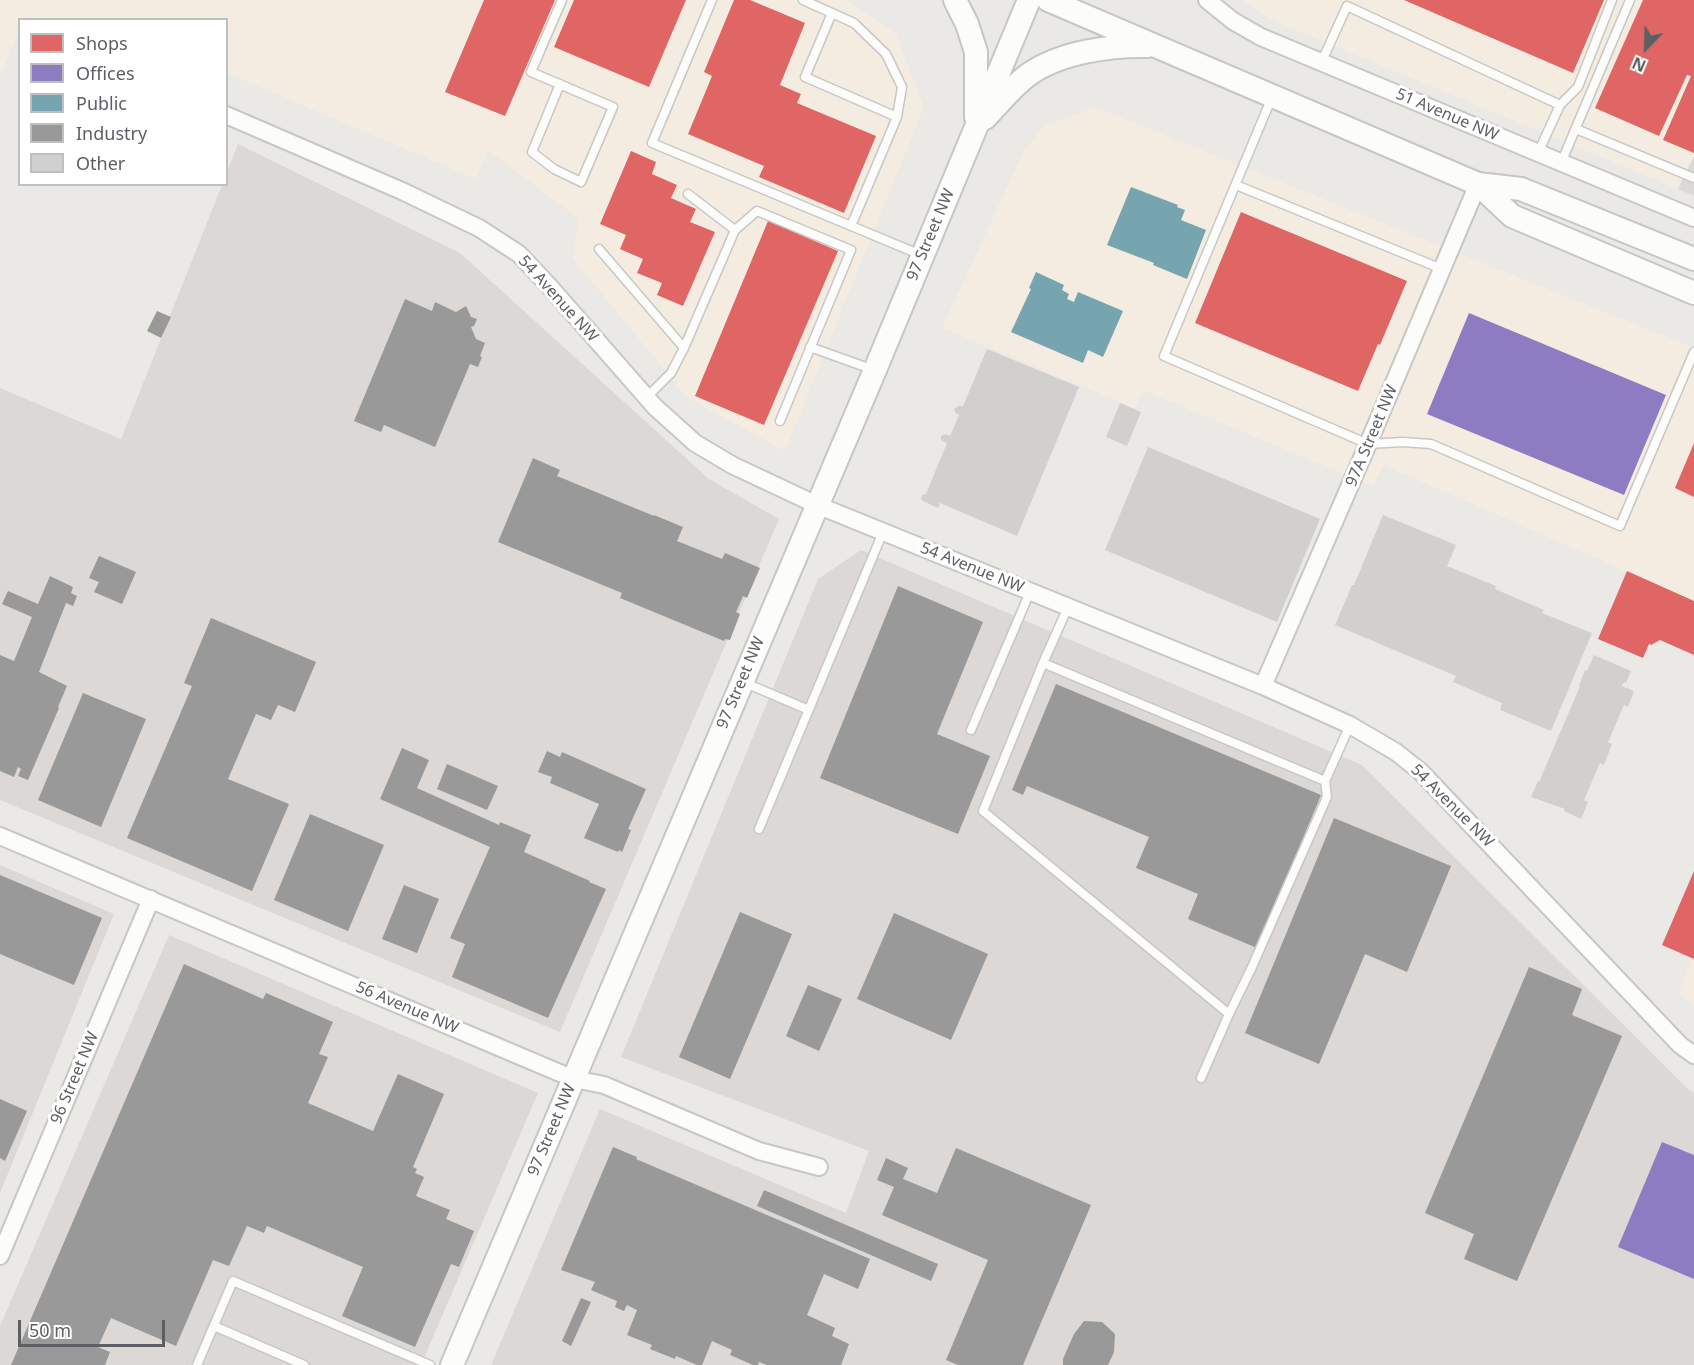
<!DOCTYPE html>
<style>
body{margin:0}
#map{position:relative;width:1694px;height:1365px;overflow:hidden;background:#ebe9e6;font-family:"Noto Sans",sans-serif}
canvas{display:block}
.legend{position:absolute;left:18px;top:18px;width:210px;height:168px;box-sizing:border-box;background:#fff;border:2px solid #bebfc1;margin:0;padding:8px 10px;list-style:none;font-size:18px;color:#5c6064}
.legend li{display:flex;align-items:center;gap:12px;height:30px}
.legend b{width:30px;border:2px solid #bebfc1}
.north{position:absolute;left:1616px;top:18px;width:60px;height:60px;-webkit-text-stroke:4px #fff;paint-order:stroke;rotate:203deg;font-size:16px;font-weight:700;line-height:24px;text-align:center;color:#5c6064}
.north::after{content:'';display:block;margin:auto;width:21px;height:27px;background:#5c6064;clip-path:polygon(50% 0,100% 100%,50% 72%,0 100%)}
.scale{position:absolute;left:18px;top:1320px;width:147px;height:27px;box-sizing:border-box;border:3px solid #5c6064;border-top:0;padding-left:8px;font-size:18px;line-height:21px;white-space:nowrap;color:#5c6064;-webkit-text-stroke:4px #fff;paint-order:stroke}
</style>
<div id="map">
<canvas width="1694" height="1365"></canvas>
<ul class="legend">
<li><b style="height:16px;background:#e06666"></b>Shops</li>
<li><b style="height:16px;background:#8e7cc3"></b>Offices</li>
<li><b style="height:16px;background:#76a5af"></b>Public</li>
<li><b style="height:16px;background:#999"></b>Industry</li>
<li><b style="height:16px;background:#d2d0cf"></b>Other</li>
</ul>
<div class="north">N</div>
<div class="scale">50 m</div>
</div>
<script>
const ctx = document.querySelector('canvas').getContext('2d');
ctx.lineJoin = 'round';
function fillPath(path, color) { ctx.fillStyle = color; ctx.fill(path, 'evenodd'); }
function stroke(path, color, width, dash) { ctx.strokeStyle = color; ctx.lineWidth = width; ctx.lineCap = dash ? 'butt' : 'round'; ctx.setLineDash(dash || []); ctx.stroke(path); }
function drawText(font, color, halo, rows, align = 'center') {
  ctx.font = font + ' "Noto Sans",sans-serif'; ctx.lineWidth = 6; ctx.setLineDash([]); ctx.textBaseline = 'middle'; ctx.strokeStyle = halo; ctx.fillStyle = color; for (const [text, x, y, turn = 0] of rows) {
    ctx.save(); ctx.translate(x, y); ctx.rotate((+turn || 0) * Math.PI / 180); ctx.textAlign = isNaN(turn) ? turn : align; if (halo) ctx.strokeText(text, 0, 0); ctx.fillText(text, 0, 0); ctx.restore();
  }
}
const commercial = new Path2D(`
 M0,0h847l49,34 28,73 -139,344 -97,-53 -115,-139 6,-40 -91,-69 -12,29 -249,-106 -1,-53h-206l-1,16h-2l-17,40z
 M1241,0h453v156l-16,33 -408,-170z
 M1095,107l599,241v253l-310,-136 -11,21 -230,-96 -8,18 -193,-80 81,-175 19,-26z
 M1694,956v51l-15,-15z`);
const industrial = new Path2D(`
 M238,144l222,109 249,226 70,40 -219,513 -560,-232v-412l121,51 101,-254 4,-1 1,-12z
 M1694,156v40l-16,-7z
 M861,550l501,215 327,325 5,3v272h-1203l109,-256 246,104 23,-62 -248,-94 197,-478z
 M0,865l114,49 -114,279z
 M169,935l369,158 -117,272h-421v-39z`);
const shops = new Path2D(`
 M484,0h71l-50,116 -60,-24z
 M574,0h112l-37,87 -95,-40z
 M734,0h16l55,23 -25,62 21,9 -4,9 79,33 -32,77 -85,-36 5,-11 -76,-32 24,-58 -8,-4z
 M1404,0h200l-31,73z
 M1643,0h51v153l-31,-13 28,-64 -4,-1 -28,61 -64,-28z
 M631,151l25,11 -4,12 25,11 -6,13 25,11 -6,13 25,10 -32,74 -26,-11 5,-12 -25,-10 6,-14 -23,-10 6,-14 -26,-11z
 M1241,212l166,69 -27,64 -2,-1 -20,47 -163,-68z
 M768,221l70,30 -74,174 -69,-29z
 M1694,443v54l-19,-9z
 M1627,571l67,30v54l-34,-15 -9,5 -2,-1 -6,14 -45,-19z
 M1694,871v88l-32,-14z`);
const offices = new Path2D(`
 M1469,313l197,82 -42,100 -197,-81z
 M1662,1142l32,13v124l-76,-32z`);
const public = new Path2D(`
 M1131,187l47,18 -1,2 8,3 -4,10 25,10 -19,49 -34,-14 1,-2 -47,-18z
 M1036,272l28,13 -2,5 7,4 -2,5 7,3 4,-10 45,19 -20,46 -15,-7 -5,13 -72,-31 20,-43 -2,-1z`);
const industry = new Path2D(`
 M405,299l27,12 3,-9 21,10 10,-6 5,11 6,2 -3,7 -3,1 5,12 9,4 -5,13 2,1 -4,10 -8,-3 -35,83 -51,-22 -3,7 -27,-11z
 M157,311l14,6 -10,21 -14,-7z
 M533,458l27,12 -3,6 97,40v-1l29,12 -6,14 45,18 3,-6 35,15 -13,30 -4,-2 -7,16 4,2 -10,26 -5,-1 -1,2 -104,-43 2,-5 -124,-51z
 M99,556l37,16 -14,32 -28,-12 5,-10 -10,-4z
 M50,576l23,11 -2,6 6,3 -4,10 -7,-3 -27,69 28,14 -9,21 1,1 -31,72 -10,-4 3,-7 -3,-2 -4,10 -14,-6v-116l14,6 18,-44 -30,-13 6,-13 30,13z
 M898,586l85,36 -46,112 53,22 -32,78 -138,-56z
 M211,618l105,44 -21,50 -17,-7 -7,15 -15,-6 -28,65 61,25 -37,87 -125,-53 65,-152 -8,-3z
 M1056,684l265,111 -64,153 -69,-29 10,-25 -62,-26 13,-31 -122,-51 -4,9 -11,-5z
 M83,693l63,26 -45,108 -63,-27z
 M402,748l27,12 -12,28 82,37 1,-3 31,13 -7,17 66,29 -1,1 17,7 -58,129 -96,-41 13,-33 -15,-6 40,-91 -110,-48z
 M547,751l13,6 2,-5 84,37 -18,40 3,1 -9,22 -3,-2 -1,2 -34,-14 15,-34 -49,-21 2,-6 -14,-5z
 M447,764l51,22 -11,24 -50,-21z
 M310,814l74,31 -36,86 -74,-31z
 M1334,818l117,48 -44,106 -42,-18 -46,110 -74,-31z
 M0,875l102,43 -28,67 -74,-31z
 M404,885l35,14 -22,54 -35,-14z
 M740,912l52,22 -62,145 -51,-22z
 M894,913l94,41 -37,86 -94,-41z
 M184,964l79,35 3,-6 67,29 -14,32 9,3 -20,46 65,28 25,-57 46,20 -31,73 4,2 -2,4 9,4 -8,19 34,14 -4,9 28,12 -15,36 -8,-3 -36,83 -73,-31 21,-49 -96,-41 -3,7 -17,-7 -18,40 -16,-6 -37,86 -65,-28 -13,29 12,5 -5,13h-94z
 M1529,967l53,22 -10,26 50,21 -105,245 -53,-22 10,-25 -49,-21z
 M808,985l34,14 -23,52 -33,-15z
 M0,1099l27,12 -22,50 -5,-3z
 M613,1147l24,10 -1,2 234,100 -12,30 -34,-15 -17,41 28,13 -3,8 17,8 -8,21h-74l-8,-3 -1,3h-5l-23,-10 2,-5 -20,-9 -10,24h-5l-21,-9 -1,3 -25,-10 2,-4 -25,-10 10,-25 -10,-5 -3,6 -9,-4 2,-6 -26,-11 4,-8 -34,-12z
 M956,1148l135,57 -68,160h-65l-12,-5 42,-100 -106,-45 12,-28 -17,-7 9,-22 22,10 -5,11 34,14z
 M764,1190l174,74 -7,17 -174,-75z
 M581,1298l10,4 -20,44 -9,-5z
 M1084,1321l18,1 13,12 -1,18 -6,13h-45v-6l11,-25z`);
const building = new Path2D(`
 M987,349l92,38 -62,149 -77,-33 -2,5 -15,-7 -2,-2 1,-4 4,-1 21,-51 -6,-3v-4l4,-2 5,2 9,-21 -3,-2 -2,-4 4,-3h5z
 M1120,403l21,9 -14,34 -21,-9z
 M1148,447l172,72 -43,103 -172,-72z
 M1383,515l73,30 -9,21 49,20 -1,3 49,21 -2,3 50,20 -41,98 -51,-21 2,-7 -49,-21 3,-6 -121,-51 17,-40h2z
 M1594,655l37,16 -5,12 -2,-1 -2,4 12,5 -6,16 -4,-2 -16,37 4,2 -8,21 -4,-2 -16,37 4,2 -7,17 -17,-8 1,-2 -34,-12 7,-16 1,1 41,-96h-1l6,-16 2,1z`);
const lane = new Path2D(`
 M712,0l-60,143 269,112
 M803,0l51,23 32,31 16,33 -5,30 -46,109
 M832,13l-27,64 92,40
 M1321,63l26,-57 213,99 -22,48
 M560,84l-28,68 22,17 27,13 32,-75 -82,-35 31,-72
 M1272,97l-108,259 204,88 35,-2 28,2 189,82 74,-174
 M1560,105l18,-18 34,-87
 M1576,129l118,49
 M1561,163l69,-163
 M1236,185l206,84
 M688,194l47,36
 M599,249l85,99
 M810,347l64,23
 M647,397l24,-24 13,-25 51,-118 22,-19 94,39 -71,171
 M1068,607l-25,56 282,118 25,-56
 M1043,663l-60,148 246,203 23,-47 75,-170 -2,-16
 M743,682l66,28
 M971,730l59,-138
 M759,829l124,-297
 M1201,1078l28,-64
 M214,1326l90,39
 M197,1365l36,-84 197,84`);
const street = new Path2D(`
 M1207,0l26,21 28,16 433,181
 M226,115l176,76 77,37 40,26 31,33 105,120 40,36 37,22 85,40 446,181 87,39 46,27 25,20 259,273 14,10
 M1263,686l105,-242 110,-260
 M0,836l574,243 30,6 155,66 60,16
 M0,1256l151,-357`);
const secondary = new Path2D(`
 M955,0l12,24 9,28v65
 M1048,0l430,184 43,5 173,70
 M985,118c15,-15 29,-34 46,-45 31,-21 81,-28 117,-27
 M1478,184l34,32 182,77
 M452,1365l423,-995 154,-370`);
const streetNames = [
 ["51 Avenue NW",1447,115,23],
 ["97 Street NW",931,235,-67],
 ["54 Avenue NW",558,299,48],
 ["97A Street NW",1372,436,-67],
 ["54 Avenue NW",972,568,22],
 ["97 Street NW",741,683,-67],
 ["54 Avenue NW",1452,806,45],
 ["56 Avenue NW",407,1008,23],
 ["96 Street NW",75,1078,-67],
 ["97 Street NW",552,1130,-67]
];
fillPath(commercial, '#f4ece0');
fillPath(industrial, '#dbd8d6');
fillPath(shops, '#e06666');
fillPath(offices, '#8e7cc3');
fillPath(public, '#76a5af');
fillPath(industry, '#999');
fillPath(building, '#d2d0cf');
stroke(lane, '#c7c7c6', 11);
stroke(street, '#c7c7c6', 20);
stroke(secondary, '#c5c6c6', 26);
stroke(lane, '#fcfcfb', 8);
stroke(street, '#fcfcfb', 16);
stroke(secondary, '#fcfcfb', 22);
drawText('16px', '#5c6064', '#fff', streetNames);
</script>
